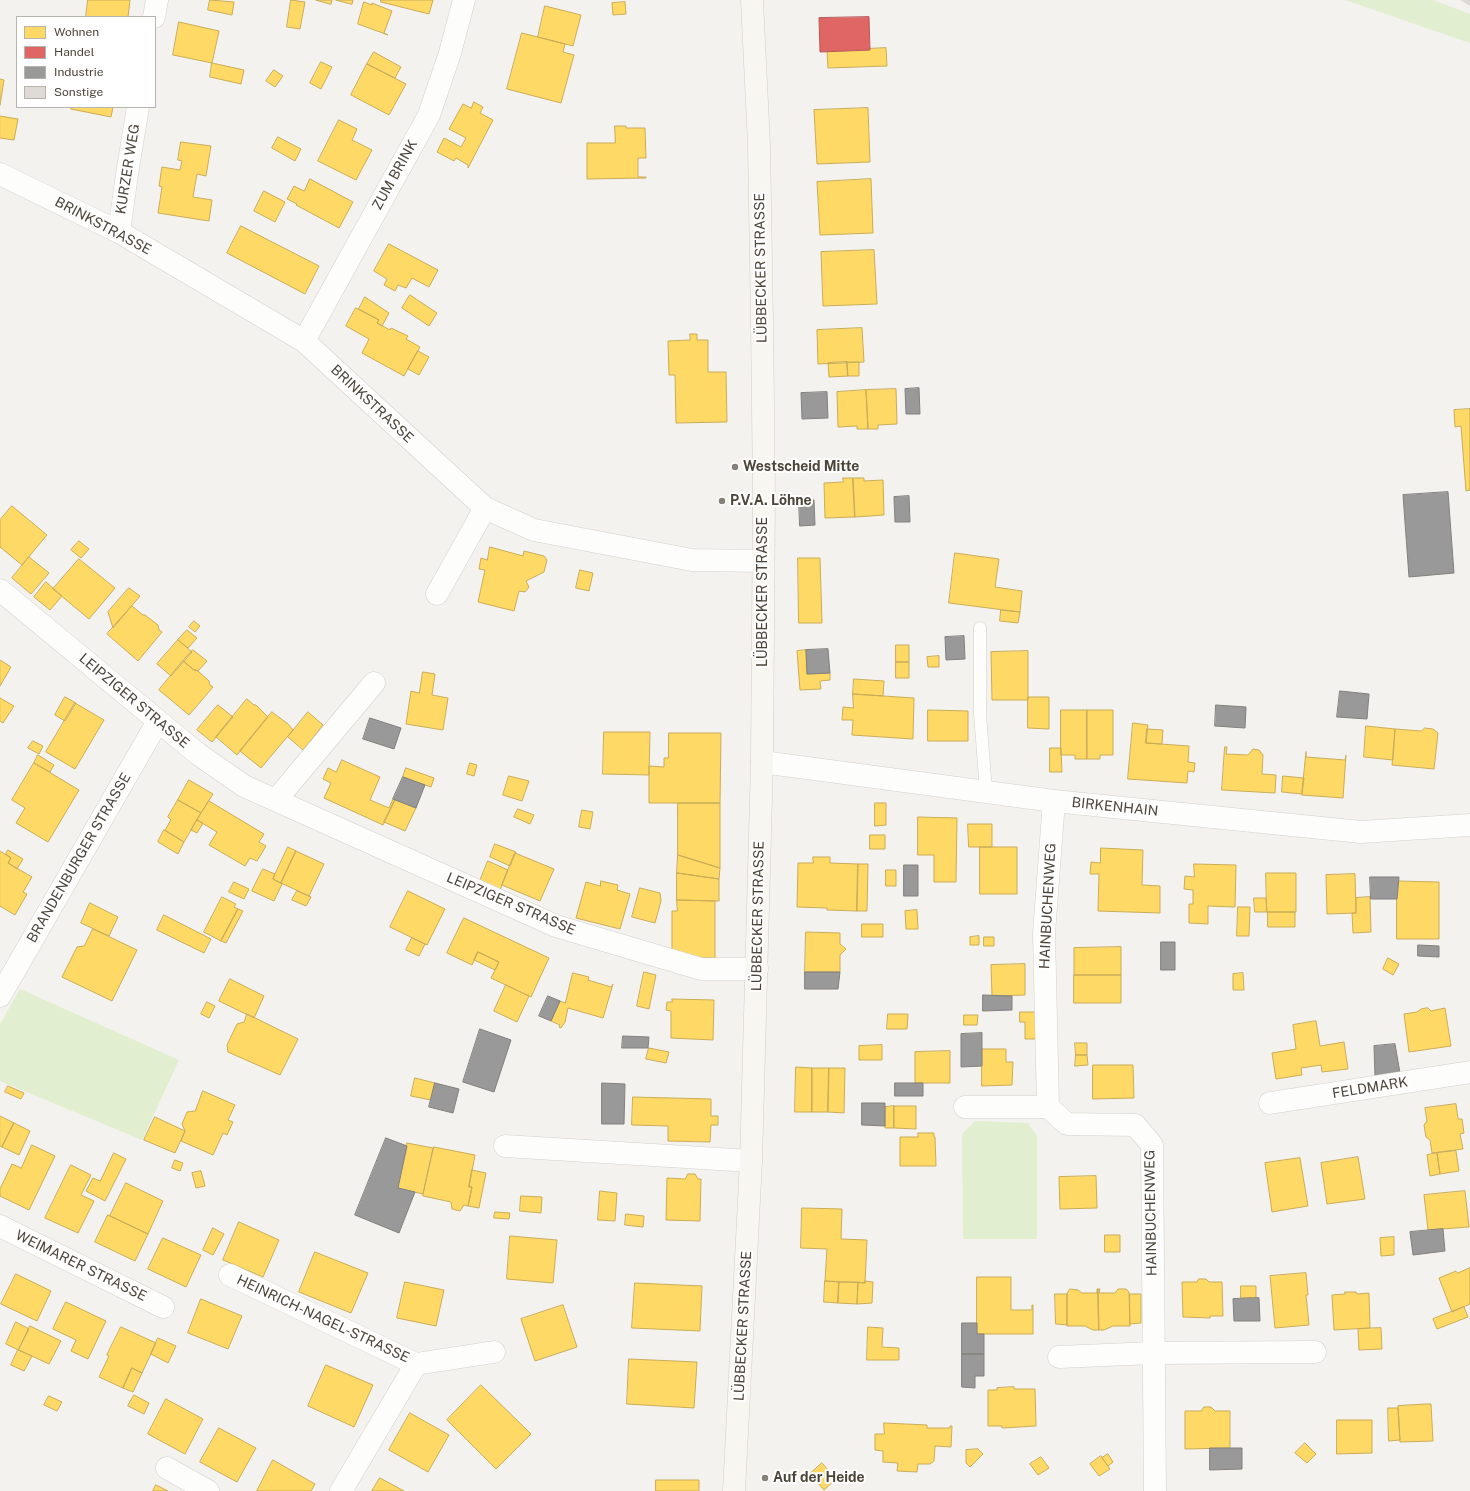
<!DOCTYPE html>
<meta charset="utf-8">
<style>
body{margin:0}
#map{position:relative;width:1470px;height:1491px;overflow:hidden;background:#f4f2ee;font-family:"Public Sans",sans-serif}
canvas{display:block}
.legend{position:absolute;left:16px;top:16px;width:140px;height:92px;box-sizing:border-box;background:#fff;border:1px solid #b7b4b0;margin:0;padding:5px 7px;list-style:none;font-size:12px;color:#4b4439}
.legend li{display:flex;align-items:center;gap:8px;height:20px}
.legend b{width:20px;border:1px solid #b7b4b0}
</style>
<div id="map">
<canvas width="1470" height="1491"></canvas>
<ul class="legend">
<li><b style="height:11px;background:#ffd966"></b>Wohnen</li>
<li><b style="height:11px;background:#e06666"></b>Handel</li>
<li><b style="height:11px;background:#999"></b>Industrie</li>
<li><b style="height:11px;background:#dedbd6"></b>Sonstige</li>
</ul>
</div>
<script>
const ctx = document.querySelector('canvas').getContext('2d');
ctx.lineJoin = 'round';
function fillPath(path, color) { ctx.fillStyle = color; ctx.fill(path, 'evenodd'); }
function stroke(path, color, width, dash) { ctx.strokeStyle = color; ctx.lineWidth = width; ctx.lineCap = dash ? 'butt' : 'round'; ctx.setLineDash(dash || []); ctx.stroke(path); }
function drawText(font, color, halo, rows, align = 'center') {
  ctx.font = font + ' "Public Sans",sans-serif'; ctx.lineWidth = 4; ctx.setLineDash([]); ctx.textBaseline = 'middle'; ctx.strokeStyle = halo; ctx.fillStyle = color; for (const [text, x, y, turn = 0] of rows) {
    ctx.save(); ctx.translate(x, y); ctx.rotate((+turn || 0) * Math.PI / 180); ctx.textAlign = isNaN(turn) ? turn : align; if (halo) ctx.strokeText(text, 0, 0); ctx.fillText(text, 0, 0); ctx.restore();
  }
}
const green = new Path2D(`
 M1345,0h88l37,14v29z
 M20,989l159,71 -37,80 -142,-59v-57z
 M975,1121l53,2 9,13v103h-74l-1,-105z`);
const homes = new Path2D(`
 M88,0h42l-2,17h-42z
 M210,0l24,2 -2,13 -24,-5z
 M291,0l14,2 -5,27 -13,-2z
 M316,0h16l-1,4z
 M336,0h17l-1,4z
 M381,0h52l-4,14 -48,-12z
 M364,2l8,3v-2l20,8 -8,22 4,2 -30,-11z
 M625,2l1,12 -13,1 -1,-12z
 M545,6l36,9 -8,31 -35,-9z
 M179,22l40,9 -7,32 -39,-8z
 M522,33l43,11 -2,8 11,3 -13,48 -54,-14z
 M886,48l1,18 -59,2 -1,-17z
 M374,52l27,15 -6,11 -28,-14z
 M321,62l11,5 -11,22 -11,-6z
 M212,63l32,7 -3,14 -31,-7z
 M367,64l39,20 -17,31 -38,-20z
 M274,70l9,6 -8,11 -9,-6z
 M0,79l4,1 -4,25z
 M474,102l9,5 -3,6 13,7 -25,48v-3l-12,-7 -2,3 -17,-9 7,-14 17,9 5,-9 -17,-9 14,-25 8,4z
 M71,107h42l-2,10 -40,-8z
 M868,108l2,54 -53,2 -3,-54z
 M0,116l18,3 -4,21 -14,-2z
 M339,120l18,9 -5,11 20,10 -16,30 -38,-19z
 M615,126h11v2h19l1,30h-8v19h8v1l-59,1v-36h28z
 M278,137l23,12 -6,12 -23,-13z
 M181,142l30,4 -5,30 -9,-2 -4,23 19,3 -3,21 -51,-8 4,-26 -3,-1 3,-19 18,3 2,-9 -4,-1z
 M310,179l43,23 -14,26 -43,-23 1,-1 -10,-5 7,-13 10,5z
 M871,179l2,54 -53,2 -3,-53z
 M264,191l21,11 -10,20 -21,-11z
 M241,226l78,40 -14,28 -78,-41z
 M389,244l49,26 -9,17 -17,-9 -6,10 -8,-3 -3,6 -11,-6 3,-6 -13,-8z
 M874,250l3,54 -54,2 -2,-54z
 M410,295l27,18 -8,13 -27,-18z
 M365,297l24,16 -7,13 -5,-3 2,-3 -20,-11z
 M356,308l23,12 -2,3 13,7 1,-2 17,8 -2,3 14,8 -16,29 -42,-23 7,-14 -23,-13z
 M862,328l2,34 -46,2 -1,-34z
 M690,334h7v6h11v32h18l1,50 -51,1 -1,-48h-6l-1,-34 22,-1z
 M418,351l11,6 -10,18 -11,-6z
 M847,362l1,14 -19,1 -1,-14z
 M847,362h12v14h-11z
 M896,389l1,35 -19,1v4h-10l-2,-39z
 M866,390l2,39h-11v-3l-19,1 -1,-35z
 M1470,409v81l-4,1 -5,-65 -6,1 -1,-17z
 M843,478h10l2,39 -30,1 -1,-35 19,-1z
 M853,478h11v3l19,-1 1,35 -29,2z
 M12,506l35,29 -25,30 -22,-18v-27z
 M79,541l10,8 -8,9 -10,-8z
 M490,547l33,9 1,-5 20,5 3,4 -3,12 -18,9 3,6 -4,5 -6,-1 -5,20 -36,-9 7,-32 -6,-1 2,-11 6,2z
 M955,553l44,6 -4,28 27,4 -2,21 -71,-9z
 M29,557l20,16 -18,21 -19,-16z
 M798,558h22l2,65h-23z
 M79,559l36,29 -26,31 -36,-30z
 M580,570l13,3 -4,18 -13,-3z
 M46,582l16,14 -12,14 -16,-13z
 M129,588l11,8 -27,32 -5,-16z
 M132,606l11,9h2l13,10 1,5 3,2 -24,29 -31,-27z
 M1001,610l19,2 -2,11 -18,-2z
 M194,621l6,5 -5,6 -6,-5z
 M187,630l10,8 -9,10 -10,-8z
 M178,640l14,12 -21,24 -14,-12z
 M896,645h13v17h-13z
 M193,650l14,11 -9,10 -4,-1 -11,-9z
 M806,650l1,24 23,-1v7l-10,1 1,8 -21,1 -3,-39z
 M1028,651v49h-36l-1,-48z
 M939,656v11h-11l-1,-10z
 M0,660l11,7 -11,19z
 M183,661l11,9h3l12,11 1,4 3,2 -24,28 -30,-25z
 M896,662h13v16h-13z
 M423,672l12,2 -3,21 16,3 -5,32 -37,-6 5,-33 8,2z
 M854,679l30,2 -1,15 -30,-2z
 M853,694l61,4 -1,41 -61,-4 1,-15h-11l1,-13 10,1z
 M65,697l11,6 -11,18 -10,-6z
 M1028,697h21v32l-21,-1z
 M0,698l14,8 -11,17 -3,-2z
 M247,699l7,6h2l12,12 -31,38 -21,-18z
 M75,703l29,17 -29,49 -29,-17z
 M218,705l15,12 -21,25 -15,-12z
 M928,710l40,1v30h-40z
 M1061,710h26v49h-12v-4h-14z
 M1087,710h26v45h-13v4h-13z
 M272,712l16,12 5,6 -32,38 -21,-17z
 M308,712l15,13 -20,25 -15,-13z
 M1133,723l15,2 -2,18 43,3 -1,16 7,1 -1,9 -6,-1 -1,12 -59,-4z
 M1366,726l29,3 -2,31 -29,-3z
 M1425,728l8,1 5,4 -4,36 -42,-4 3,-36 26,2z
 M1147,729l16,1 -1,14 -16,-1z
 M604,732h46l-1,43 -46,-1z
 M669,733h52l-1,70h-71v-37l15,1v-9h4z
 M33,741l10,5 -4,8 -11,-6z
 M1225,747h2l-1,7 22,1 5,-6 6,1 4,5 -1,19 14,1 -1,18 -53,-3z
 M1050,748h11l1,24h-12z
 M1306,752v5l39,3 1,-5 -3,43 -41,-3z
 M38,755l16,10 -4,7 -16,-9z
 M342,760l38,17 -10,23 19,8 4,-9 2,1 -12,25 -59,-27 7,-15 -8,-4 5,-11 8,4z
 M34,763l45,27 -31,52 -32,-19 9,-15 -13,-8z
 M470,763l7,2 -3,11 -7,-2z
 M406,768l28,10 -3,9 -28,-10z
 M509,776l20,5 -7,20 -19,-6z
 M1283,776l21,2 -2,16 -20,-2z
 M189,780l24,14 -12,19 -23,-13z
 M178,800l23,13 -17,29 -19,-12 6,-10 -3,-3z
 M395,800l21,8 -11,23 -21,-9z
 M209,801l55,33 -5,8 7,4 -9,15 -7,-3 -5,8 -36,-21 8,-13 -20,-12z
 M678,803h42v65l-42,-13z
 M875,803h11v22l-11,1z
 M518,809l16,6 -4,9 -16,-7z
 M582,810l11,2 -3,17 -11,-2z
 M918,817l39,1 -1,64h-22v-27h-16z
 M197,820l6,3 -6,10 -6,-3z
 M968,824h24v23h-23z
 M164,830l20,12 -6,12 -20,-12z
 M870,835h15v14h-15z
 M495,844l21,8 -6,14 -20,-9z
 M288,847l8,4 -15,32 -8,-4z
 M980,847h37v47h-37z
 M1101,848l42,2 -1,35 18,1v27l-62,-2 1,-37h-9l1,-12 9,1z
 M8,850l15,9 -6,10 -9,-6 3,-5 -5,-4z
 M0,851l11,7 -3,5 24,14 -9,15 4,2 -12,21 -15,-9z
 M296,851l28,13 -15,32 -28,-13z
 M515,853l39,16 -14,32 -38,-16z
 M678,855l42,13 -1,11 -42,-6z
 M813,857h17v6l28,1 -1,47 -30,-1v-2l-30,-1 1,-44h15z
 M488,861l20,9 -8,20 -20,-9z
 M858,864h10l-1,47h-10z
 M1194,864l42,1 -1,42 -27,-1v18l-19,-1v-19h4v-14l-9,-1 1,-13 9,1z
 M263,869l12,5 -2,5 9,5 -8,17 -22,-10z
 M886,870h10v16h-10z
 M677,873l42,6v22l-42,-1z
 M1266,873h30v39h-29z
 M1355,874l1,39 -29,1 -1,-39z
 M601,881l17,4 -1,5 13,4 -10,35 -44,-11 10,-36 14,4z
 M1397,881l42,1v57h-42z
 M234,882l15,7 -5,10 -15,-7z
 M640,888l20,5 1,8 -6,22 -23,-6z
 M297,891l14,6 -5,9 -14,-6z
 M408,891l37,18 -18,36 -37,-18z
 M222,897l14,7 -2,3 4,2 -17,32 -17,-9z
 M1370,897l1,35 -18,1 -1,-20h4v-15z
 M1254,898h12l1,14h-12z
 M677,900l38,1v57h-43v-47h5z
 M90,903l28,14 -9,19 -28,-13z
 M1238,907h12l-1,29h-12z
 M238,909l5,2 -17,32 -5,-2z
 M917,910l1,19h-12l-1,-18z
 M1268,912h27v15h-27z
 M164,915l47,24 -7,14 -47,-23z
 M464,918l85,40 -18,39 -40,-19 8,-16 -21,-10 -6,13 -25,-12z
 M862,924h21v13h-21z
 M93,929l44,21 -25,51 -50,-24 15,-30 7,-1z
 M806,932l34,1v11l6,5 -6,6v17h-35z
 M979,936v9h-9v-8z
 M984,937h10v9h-10z
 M412,938l13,6 -6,12 -13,-6z
 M1121,947v28h-47v-27z
 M478,952l21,10 -4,8 -21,-10z
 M1388,958l11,6 -6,11 -10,-6z
 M1025,964v31l-33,1 -1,-31z
 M644,972l12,3 -7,34 -12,-3z
 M573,973l16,4 -1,3 23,7 2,-3 -10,34 -35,-10 -3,14 -4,6 -2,-1 1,-2 -9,-4 9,-20 5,2z
 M1243,973l1,17h-11v-16z
 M1074,975h47v28h-47z
 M230,979l34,17 -10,22 -35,-17z
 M506,985l23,11 -12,26 -23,-11z
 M672,999l42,1 -1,40 -42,-2v-27l-5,-1 1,-8h5z
 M207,1002l8,4 -6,12 -8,-4z
 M1428,1008l3,3 14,-3 6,38 -42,6 -5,-38 13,-2 4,-3z
 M1020,1012h16v27h-11v-17h-5z
 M247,1014l51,25 -18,36 -52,-23 -1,-7 10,-21 7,-2z
 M888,1014h20l-1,15h-20z
 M964,1015h14l-1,10h-13z
 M1316,1021l4,25 24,-4 4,27 -26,3 -1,-7 -20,3 1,7 -26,4 -4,-26 24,-4 -3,-24z
 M1075,1043h12v12h-11z
 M882,1045v15h-23v-14z
 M649,1048l20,4 -3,11 -20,-4z
 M982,1049h24v13h7l-1,23 -30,1z
 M950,1051v32h-35v-31z
 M1076,1055h11l1,10 -13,1z
 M1093,1065h40l1,33 -41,1z
 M796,1067l16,1v44h-17z
 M812,1068h17l-1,44h-16z
 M829,1068h16l-1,45 -16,-1z
 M415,1078l20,5 -4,17 -20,-4z
 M8,1086l16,7 -3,6 -16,-7z
 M203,1091l32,14 -7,15 5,2 -6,13 -4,-2 -10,22 -32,-14 4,-10 -3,-7 5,-12 8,-1z
 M633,1097l78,2v17h7v9h-7l-1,17 -42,-1v-15l-36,-1z
 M1456,1104l2,15h4l2,14 -4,1 3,15 -31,4 -2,-13 -4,-3 -2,-12 3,-4 -2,-13z
 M894,1106h22v23l-22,-1z
 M894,1106v22h-9v-21z
 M0,1116l14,7 -12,24 -2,-1z
 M155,1117l30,14 -10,22 -31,-13z
 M14,1123l16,8 -11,24 -17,-8z
 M918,1133h16v4h1l1,29h-36v-29h18z
 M407,1143l26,5 -10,46 -25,-6z
 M32,1145l23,11 -26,54 -29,-14v-7l12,-25 9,4z
 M434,1147l41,8 -6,32h3l-4,19 -4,-1 -4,6 -8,-2 -1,-7 -28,-6z
 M1456,1151l3,20 -19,3 -3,-21z
 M114,1153l12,6 -21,42 -19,-10 7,-13 7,3z
 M1437,1153l3,21 -10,2 -3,-21z
 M1358,1157l7,42 -38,5 -6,-41z
 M1300,1158l8,48 -36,6 -7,-49z
 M175,1160l8,3 -3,8 -8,-3z
 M71,1165l20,10 -10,20 13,6 -16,32 -33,-15z
 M472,1170l14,3 -7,35 -11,-2 4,-19h-3z
 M201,1171l4,15 -9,2 -4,-15z
 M688,1174h7l3,5h3l-1,42 -34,-1 1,-42 18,1z
 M1096,1176l1,32 -37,1 -1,-32z
 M126,1183l37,18 -15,33 -38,-18z
 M600,1191l17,2 -2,28 -17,-1z
 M1465,1191l4,36 -41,3 -4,-35z
 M521,1196l21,1 -1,16 -21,-2z
 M802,1208l40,1 -1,30 26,1 -2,43 -40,-2 2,-32 -26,-1z
 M495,1212l15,1 -1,6 -15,-1z
 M626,1214l18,2 -1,11 -18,-2z
 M108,1215l40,19 -13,27 -40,-19z
 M239,1222l40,18 -16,37 -40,-17z
 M213,1228l11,6 -11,21 -10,-5z
 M1105,1235h15v17h-15z
 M510,1236l47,4 -4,43 -46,-4z
 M1394,1237v18l-13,1 -1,-18z
 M163,1238l38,17 -15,32 -38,-18z
 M315,1252l53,21 -17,40 -52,-21z
 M1470,1268v36l-18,8 -13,-34 17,-7 1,2z
 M1306,1273l2,22h-2l3,30 -34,3 -5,-52z
 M16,1274l35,17 -14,30 -36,-17z
 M977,1277h34v33h21v-5h1v29h-56z
 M1199,1279h7l3,3h13l1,34h-13v2l-27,-1 -1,-35h14z
 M825,1281l14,1 -1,21 -14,-1z
 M865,1281l8,1 -1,21 -15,1 1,-22 7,1z
 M405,1282l39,8 -8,36 -39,-8z
 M839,1282h19l-1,22 -19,-1z
 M635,1283l67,3 -2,45 -68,-3z
 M1241,1286h15v12h-15z
 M1070,1289l8,1 4,3h15v-4h1l1,41h-6l-8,-4h-18v-32z
 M1098,1289h2l-1,4h16l3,-4h8l3,3 1,34h-17l-9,4h-5z
 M1345,1292h11l1,2 12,-1 1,35 -36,2 -2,-35 13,-1z
 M1055,1294h12v31l-11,-1z
 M1130,1294h11v29l-11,1z
 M201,1299l41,17 -14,33 -40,-16z
 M66,1302l40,19 -18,38 -17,-8 5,-11 -23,-11z
 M563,1305l14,42 -42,14 -14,-42z
 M1464,1307l4,10 -31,12 -4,-10z
 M16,1322l13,7 -11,21 -12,-6z
 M30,1326l31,15 -12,23 -30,-14z
 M121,1327l35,16 -14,30 -10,-5 -9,20 -24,-11 10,-21 -2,-1z
 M868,1327l15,1 -1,19 17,1v12h-32z
 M1381,1328l1,21 -23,1 -1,-21z
 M158,1338l18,8 -8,17 -17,-9z
 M18,1350l14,6 -8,15 -13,-6z
 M629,1359l68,3 -3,46 -67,-4z
 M326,1365l47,20 -19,42 -46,-21z
 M132,1368l10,5 -9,19 -10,-4z
 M481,1385l50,49 -35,35 -49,-49z
 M1014,1387v2h21l1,37 -34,2v-2h-14v-36h9v-2z
 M134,1395l15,8 -5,11 -16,-8z
 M49,1396l13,6 -5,9 -13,-6z
 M166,1399l37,20 -18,35 -37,-20z
 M1427,1404h4l2,37 -33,1 -2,-36z
 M1204,1407h7l4,4h15v37l-45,1v-38h16z
 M1388,1408h10l2,32 -11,1z
 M410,1413l39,22 -21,37 -39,-22z
 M1337,1420h35v33l-35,1z
 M884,1423l43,2v3h23v-2h2l-1,21 -16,-1 -1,15 -4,3h-12l-1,8 -20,-1 1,-8 -15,-1v-11l-8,-1v-16h9z
 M219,1428l37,20 -19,34 -37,-20z
 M1305,1443l11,11 -9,9 -12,-10z
 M978,1449l5,5 -13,13 -4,-4v-13z
 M1108,1454l5,8 -5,4 -6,-8z
 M1101,1456l9,13 -11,7 -9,-12z
 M1041,1457l8,11 -11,7 -8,-11z
 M273,1460l42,24 -4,7h-54z
 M822,1463l14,16 -12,11 -14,-16z
 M380,1478l24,13h-32z
 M656,1480h43v11h-43z
 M156,1485l12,6h-15z`);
const shops = new Path2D(`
 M869,17l1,33 -50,2 -1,-34z`);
const industry = new Path2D(`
 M919,388l1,26h-14l-1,-25z
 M827,392l1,26 -26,1 -1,-26z
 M1448,492l6,81 -45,4 -6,-82z
 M909,496l1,26h-15l-1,-25z
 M799,500h15l1,25 -15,1z
 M964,636l1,23 -19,1 -1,-23z
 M828,649l2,24 -23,1 -1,-24z
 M1340,691l29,3 -2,25 -30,-2z
 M1216,705l30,2 -1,21 -30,-2z
 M370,718l31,10 -7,21 -31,-10z
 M403,777l22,8 -9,23 -23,-9z
 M904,865h14v31h-14z
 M1370,877h29l-2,22h-26z
 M1161,942h14v28h-14z
 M1418,945l21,1v11l-21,-1z
 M805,972h35l-2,17h-33z
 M983,995l29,1v14l-29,1z
 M548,996l12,5 -9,20 -12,-5z
 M480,1029l31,11 -17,52 -31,-10z
 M982,1033v33l-21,1v-33z
 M623,1036l26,1 -1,11h-26z
 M1395,1044l5,29 -25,3 -1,-30z
 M435,1083l24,6 -6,24 -24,-6z
 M602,1083l23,1 -1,40h-22z
 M895,1083h28v13h-28z
 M862,1103h23v23l-23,-1z
 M386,1138l21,8 -9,42 17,4 -16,41 -44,-18z
 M1443,1229l2,22 -32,4 -3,-23z
 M1259,1298l1,23h-26l-1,-22z
 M962,1323h15v11h7v20h-22z
 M962,1354h22v22h-9v12l-13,-1z
 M1210,1448h32v21l-32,1z`);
const building = new Path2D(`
 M1461,0h9v5z`);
const service = new Path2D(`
 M980,628v86l6,77`);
const minor = new Path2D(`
 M154,17l3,-17
 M0,174l119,58 185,109 181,167 49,22 158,30 71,1
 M119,232l8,-58 11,-67
 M304,341l125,-226 21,-62 14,-53
 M0,590l198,164 46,32 312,140 145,43h56
 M437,594l48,-86
 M762,762l292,39 307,31 109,-7
 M276,800l98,-117
 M1054,801l-10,132 4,174 19,17 68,1 17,20 3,346
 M0,996l158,-275
 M1270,1103l200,-31
 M965,1107h83
 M505,1146l246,15
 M0,1226l163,81
 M230,1275l186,89
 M1059,1357l94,-4 162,-1
 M167,1468l41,23
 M341,1491l75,-127 78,-12`);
const secondary = new Path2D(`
 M734,1491l17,-330 11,-399 2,-267 -2,-173 -3,-177 -7,-145`);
const markers = [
 [735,467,4,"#868178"],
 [722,501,4,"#868178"],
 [765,1478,4,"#868178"]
];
const streetNames = [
 ["KURZER WEG",128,169,-81],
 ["ZUM BRINK",395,175,-61],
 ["BRINKSTRASSE",103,226,28],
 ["LÜBBECKER STRASSE",761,268,-91],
 ["BRINKSTRASSE",372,404,43],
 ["LÜBBECKER STRASSE",763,592,-90],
 ["LEIPZIGER STRASSE",134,701,40],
 ["BIRKENHAIN",1115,807,6],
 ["BRANDENBURGER STRASSE",79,858,-60],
 ["LEIPZIGER STRASSE",511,904,23],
 ["HAINBUCHENWEG",1048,906,-87],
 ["LÜBBECKER STRASSE",758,916,-89],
 ["FELDMARK",1370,1088,-9],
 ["HAINBUCHENWEG",1151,1213,-91],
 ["WEIMARER STRASSE",81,1266,26],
 ["HEINRICH-NAGEL-STRASSE",323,1319,25],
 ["LÜBBECKER STRASSE",743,1326,-87]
];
const poiNames = [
 ["Westscheid Mitte",743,467],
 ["P.V.A. Löhne",730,501],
 ["Auf der Heide",773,1478]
];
fillPath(green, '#e1eecf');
fillPath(homes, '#ffd966');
stroke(homes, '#c9ac58', 1);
fillPath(shops, '#e06666');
stroke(shops, '#b35c58', 1);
fillPath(industry, '#999');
stroke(industry, '#82807c', 1);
fillPath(building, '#dedbd6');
stroke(building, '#dcd9d4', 1);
stroke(service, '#d2d0cb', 13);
stroke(minor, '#d2d0cb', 23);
stroke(secondary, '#d3cfc5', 23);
stroke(service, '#fdfdfc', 12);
stroke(minor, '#fdfdfc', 22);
stroke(secondary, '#f7f6f1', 22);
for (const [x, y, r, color] of markers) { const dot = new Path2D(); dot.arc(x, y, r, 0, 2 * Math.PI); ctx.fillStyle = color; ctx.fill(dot); stroke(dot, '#fff', 1.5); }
drawText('14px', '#4b4439', '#fff', streetNames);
drawText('bold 14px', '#4b4439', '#fff', poiNames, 'left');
</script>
